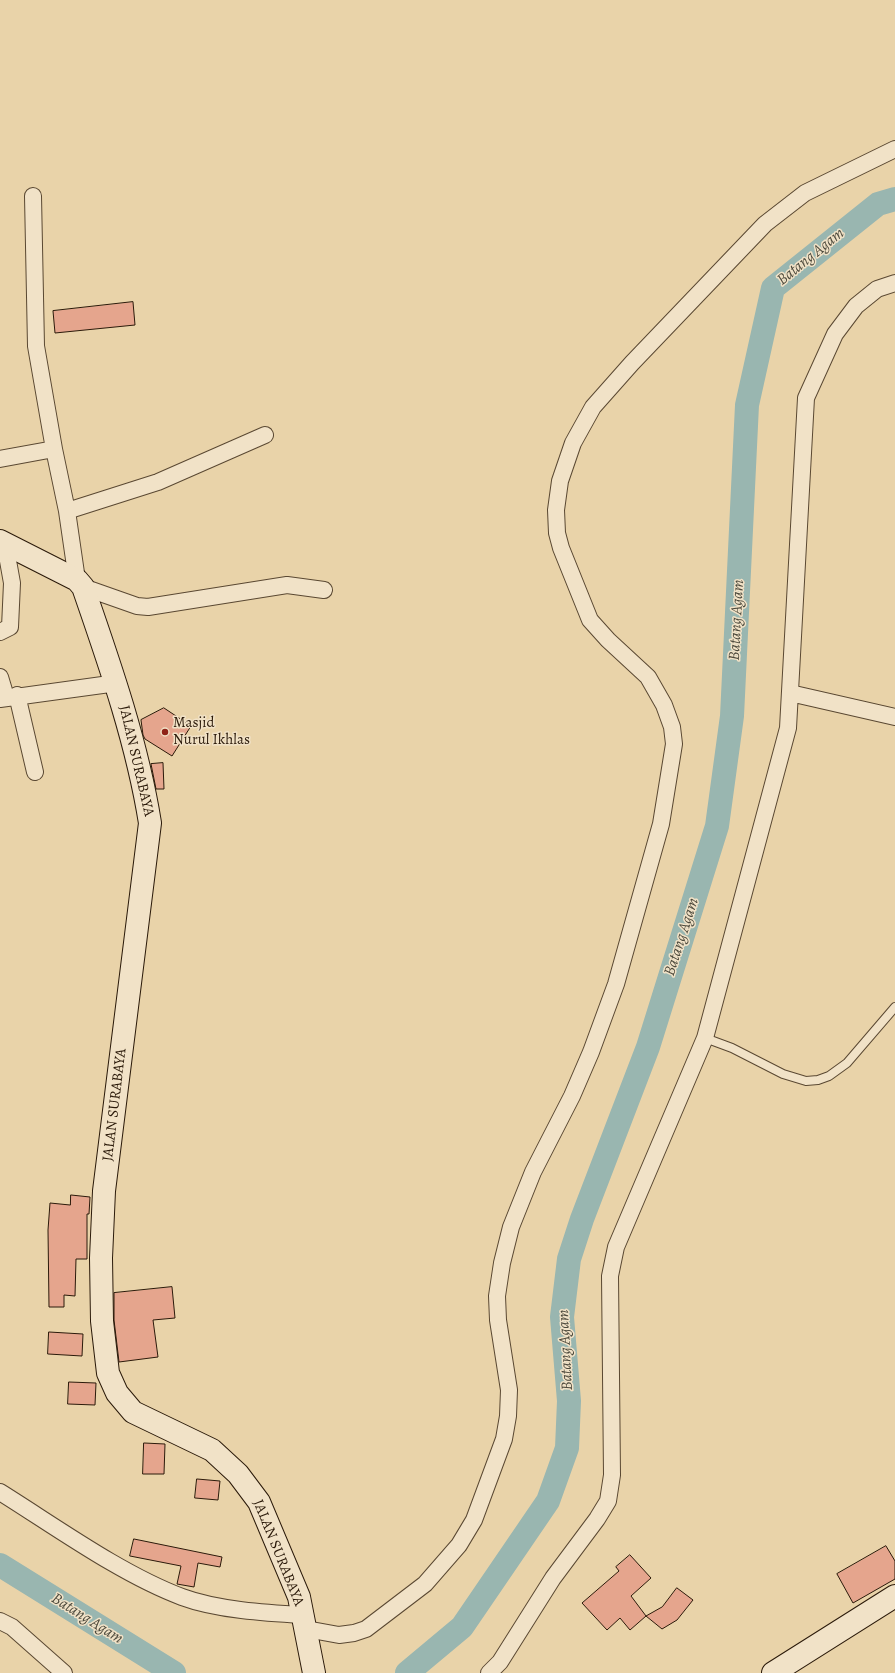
<!DOCTYPE html>
<style>
body{margin:0}
canvas{display:block;background:#e9d3a9}
</style>
<canvas width="895" height="1673"></canvas>
<script>
const ctx = document.querySelector('canvas').getContext('2d');
ctx.lineJoin = 'round';
function stroke(path, color, width, dash) { ctx.strokeStyle = color; ctx.lineWidth = width; ctx.lineCap = dash ? 'butt' : 'round'; ctx.setLineDash(dash || []); ctx.stroke(path); }
function fillPath(path, color) { ctx.fillStyle = color; ctx.fill(path, 'evenodd'); }
function drawText(font, color, halo, rows, align = 'center') {
  ctx.font = font + ' Alegreya,serif'; ctx.lineWidth = 3; ctx.setLineDash([]); ctx.textBaseline = 'middle'; ctx.strokeStyle = halo; ctx.fillStyle = color; for (const [text, x, y, turn = 0] of rows) {
    ctx.save(); ctx.translate(x, y); ctx.rotate((+turn || 0) * Math.PI / 180); ctx.textAlign = isNaN(turn) ? turn : align; if (halo) ctx.strokeText(text, 0, 0); ctx.fillText(text, 0, 0); ctx.restore();
  }
}
const river = new Path2D(`
 M0,1565l174,108
 M407,1673l55,-46 86,-126 19,-53 2,-47 -7,-84 7,-58 13,-40 66,-172 69,-221 15,-110 15,-311 26,-117 105,-84 17,-5`);
const building = new Path2D(`
 M133,302l2,23 -80,8 -2,-22z
 M164,708l27,18 -19,30 -27,-17 -2,-4 -2,-15z
 M163,763l1,26h-8l-5,-25z
 M71,1195l19,2 -1,17h-2v45h-11l-1,37 -11,-1v12h-15l-1,-77 2,-27 20,2z
 M172,1287l3,31 -22,2 5,37 -39,5 -5,-42v-27z
 M49,1332l34,2 -1,22 -34,-2z
 M69,1382l27,1 -1,22 -27,-1z
 M144,1443l21,1 -1,30h-21z
 M197,1479l23,2 -2,19 -23,-2z
 M134,1539l88,18 -2,10 -22,-4 -4,24 -17,-3 4,-18 -51,-10z
 M886,1546l9,15v18l-42,24 -16,-29z
 M630,1555l21,23 -20,18 15,20 -16,14 -10,-12 -13,12 -25,-27 37,-32 -3,-4z
 M677,1588l16,12 -16,20 -15,9 -16,-13 16,-9z`);
const lane = new Path2D(`
 M705,1038l27,10 51,26 23,7 12,-1 11,-4 18,-13 48,-56`);
const street = new Path2D(`
 M33,196l3,150 18,103 13,62 10,69
 M0,459l54,-10
 M67,511l91,-29 107,-47
 M83,587l54,19 11,1 139,-22 37,5
 M0,632l10,-5 2,-44 -7,-39
 M0,677l6,20
 M790,693l105,24
 M17,695l18,77
 M0,699l117,-16
 M0,1492c56,35 121,82 182,105 35,13 84,16 121,18
 M0,1621l12,6 52,46
 M306,1629l33,6 15,-2 12,-4 59,-45 34,-39 15,-25 30,-81 4,-23 1,-26 -11,-70 -1,-24 5,-33 9,-36 22,-55 39,-76 19,-44 25,-68 45,-160 13,-80 -2,-17 -8,-22 -16,-28 -40,-37 -18,-20 -29,-72 -4,-15 -1,-23 4,-29 13,-38 20,-36 39,-44 133,-139 40,-31 90,-44
 M489,1673l11,-11 53,-84 44,-59 11,-18 4,-26 -2,-199 6,-29 89,-209 83,-310 18,-330 29,-64 21,-28 21,-17 18,-6`);
const secondary = new Path2D(`
 M0,541l77,39 6,7c27,78 54,155 67,236l-46,368 -3,67 1,63 6,52 9,20 16,19 79,38 26,24 21,28 40,95 15,76
 M773,1673l122,-77`);
const markers = [
 [165,732,4,"#8f2418"]
];
const poiNames = [
 ["Masjid",173,723],
 ["Nurul Ikhlas",173,740]
];
const streetNames = [
 ["JALAN SURABAYA",136,761,77],
 ["JALAN SURABAYA",115,1105,-83],
 ["JALAN SURABAYA",278,1553,68]
];
const waterNames = [
 ["Batang Agam",811,257,-39],
 ["Batang Agam",737,620,-87],
 ["Batang Agam",682,937,-72],
 ["Batang Agam",566,1350,-93],
 ["Batang Agam",87,1619,32]
];
stroke(river, '#99b6b0', 24);
fillPath(building, '#e5a58d');
stroke(building, '#2b1a0a', 1);
stroke(lane, '#5a4832', 10);
stroke(street, '#5a4832', 18);
stroke(secondary, '#2b1a0a', 24);
stroke(lane, '#f1e2c7', 8);
stroke(street, '#f1e2c7', 16);
stroke(secondary, '#f1e2c7', 22);
for (const [x, y, r, color] of markers) { const dot = new Path2D(); dot.arc(x, y, r, 0, 2 * Math.PI); ctx.fillStyle = color; ctx.fill(dot); stroke(dot, '#f1e2c7', 1.5); }
drawText('15px', '#2b1a0a', '#f1e2c7', poiNames, 'left');
drawText('15px', '#2b1a0a', '#f1e2c7', streetNames);
drawText('italic 16px', '#4c493c', '#f1e2c7', waterNames);
</script>
